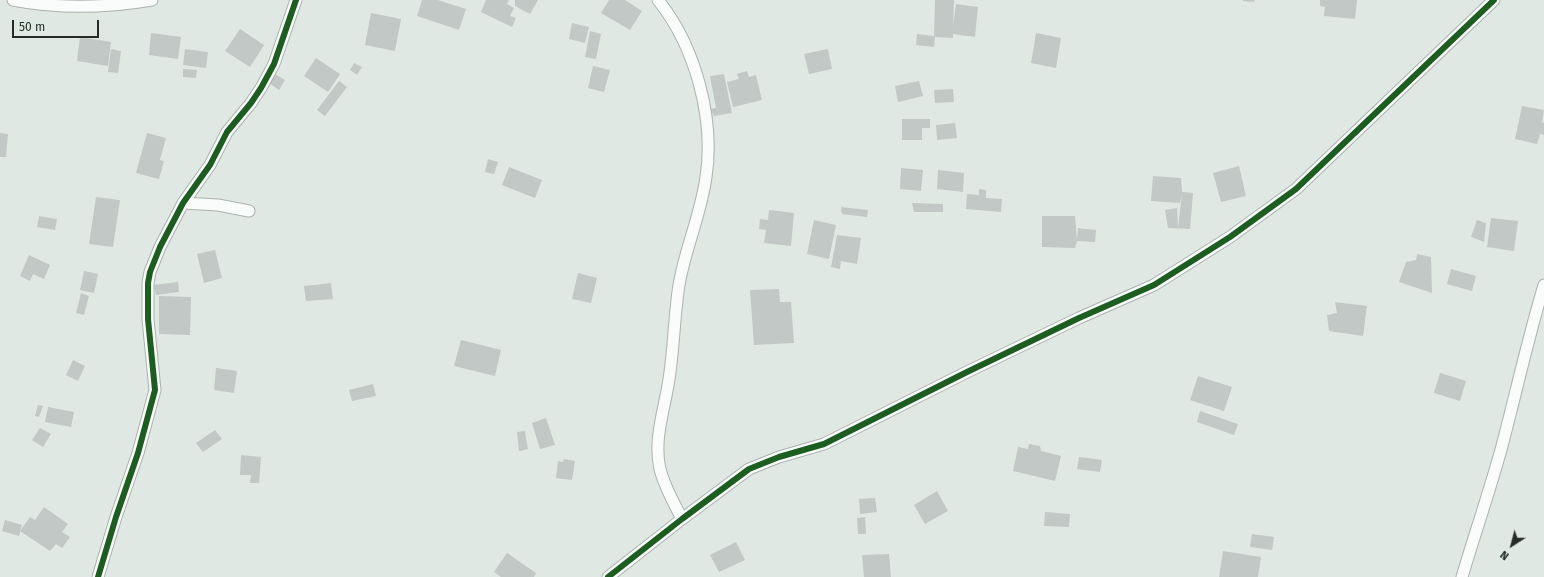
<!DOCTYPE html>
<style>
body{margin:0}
#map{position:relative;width:1544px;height:577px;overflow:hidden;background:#e0e8e4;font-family:"Fira Sans",sans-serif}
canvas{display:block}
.north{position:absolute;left:1492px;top:525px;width:40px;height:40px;-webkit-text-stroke:3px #dcece3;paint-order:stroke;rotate:216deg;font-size:11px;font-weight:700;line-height:16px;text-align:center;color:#252b28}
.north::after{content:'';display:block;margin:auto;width:14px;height:18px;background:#252b28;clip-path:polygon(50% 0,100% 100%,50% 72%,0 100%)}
.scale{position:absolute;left:12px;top:20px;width:87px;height:18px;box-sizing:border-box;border:2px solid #252b28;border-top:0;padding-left:5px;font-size:12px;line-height:14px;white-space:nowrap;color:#252b28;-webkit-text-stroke:3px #dcece3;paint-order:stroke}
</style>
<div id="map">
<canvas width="1544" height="577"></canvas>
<div class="north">N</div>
<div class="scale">50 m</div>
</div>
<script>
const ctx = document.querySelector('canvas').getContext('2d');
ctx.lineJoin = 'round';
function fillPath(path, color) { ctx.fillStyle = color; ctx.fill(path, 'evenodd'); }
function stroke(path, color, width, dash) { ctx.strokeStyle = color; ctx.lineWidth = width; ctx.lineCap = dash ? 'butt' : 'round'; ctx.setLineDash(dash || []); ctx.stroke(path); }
const building = new Path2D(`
 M422,0h16l28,9 -7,21 -42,-14z
 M486,0h23l-2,4 7,4 -4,8 6,2 -4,9 -31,-15z
 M515,0h23l-8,14 -15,-8z
 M609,0h16l17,11 -12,19 -29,-17z
 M935,0h19l-1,26 3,-22 22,3 -3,30 -22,-3v4l-18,-1 -1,10 -18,-2 1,-11 17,2z
 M1243,0h12l-1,2 -11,-1z
 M1320,0h37l-2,19 -31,-3 1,-9 -5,-1z
 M371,13l30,6 -6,32 -30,-6z
 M572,23l17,4 -4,16 -16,-4z
 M240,29l24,16 -14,22 -25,-16z
 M590,31l11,3 -5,25 -11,-2z
 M151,33l30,4 -3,22 -29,-4z
 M1036,33l25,5 -5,30 -25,-5z
 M80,37l31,5 -3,24 -31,-5z
 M111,49l10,2 -3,22 -10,-1z
 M185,49l23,3 -2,16 -23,-3z
 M828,49l4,20 -23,5 -5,-20z
 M316,58l24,16 -12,18 -24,-16z
 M354,63l8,4 -5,8 -7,-5z
 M593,66l17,4 -6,22 -16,-4z
 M183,69l14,1 -1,8 -13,-1z
 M747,71l2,6 7,-2 6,25 -29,7 -6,-25 12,-3 -2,-5z
 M275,74l10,6 -6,10 -10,-7z
 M724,74l8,39 -18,3 -4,-7 6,-1 -6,-32z
 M339,81l8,6 -22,29 -8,-6z
 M919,81l4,15 -25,6 -3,-16z
 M953,89l1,13 -19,1 -1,-13z
 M1522,106l22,4 -2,12 2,1v12l-4,-1 -3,10 -22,-5z
 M902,119h28v9h-8v12h-20z
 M955,123l2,15 -20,2 -1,-15z
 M0,133l8,1 -2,23h-6z
 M147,133l19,5 -6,22 4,1 -5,18 -23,-6z
 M488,159l10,3 -4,12 -9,-2z
 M1239,166l7,30 -25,6 -8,-29z
 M509,167l33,13 -7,18 -33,-13z
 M901,168l22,2 -2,21 -21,-2z
 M938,170l26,3 -1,19 -26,-3z
 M1153,176l28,2 1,14 11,1 -3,36 -22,-1 -3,-18 12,-2 1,20 4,-34 -2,9 -29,-2z
 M979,189l7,1v8l16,1 -1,13 -35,-3 1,-15 12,1z
 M96,197l24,3 -7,47 -24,-3z
 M912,203l31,1v8h-29z
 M841,207l27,3 -1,7 -25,-3z
 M769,210l25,3 -3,33 -27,-3 2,-13 -7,-1 1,-10 8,1z
 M39,216l18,3 -2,11 -18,-3z
 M1042,216h33l2,25 1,-13 18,2 -1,12 -18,-1 -2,7 -33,-1z
 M1491,218l27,3 -4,30 -27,-4z
 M814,220l22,5 -7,34 -22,-5z
 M1477,220l9,3 -2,19 -13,-5z
 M837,235l24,3 -4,26 -16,-3 -1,8 -9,-2z
 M215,250l7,28 -18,5 -7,-29z
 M1417,254l14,3 1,36 -33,-11 7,-20 10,-2z
 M29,255l21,10 -6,14 -11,-5 -3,7 -10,-5z
 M1451,269l25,7 -4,15 -25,-7z
 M84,271l14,3 -4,19 -14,-3z
 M578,273l19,5 -6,25 -19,-4z
 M178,282l1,10 -23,3 -2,-10z
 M331,283l2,16 -27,2 -2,-15z
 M779,289l1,13h11l3,41 -40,2 -4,-55z
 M81,293l8,3 -5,19 -8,-2z
 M159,296l32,1 -1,38 -31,-1z
 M1335,302l32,4 -4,30 -34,-5 -2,-16 10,-2z
 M461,340l40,10 -6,26 -41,-10z
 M73,360l12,6 -7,15 -12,-6z
 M216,368l21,3 -3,22 -20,-3z
 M1440,373l26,8 -6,20 -26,-8z
 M1198,376l34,11 -8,24 -34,-11z
 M373,384l3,12 -24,5 -3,-11z
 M38,405l5,1 -4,11 -4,-1z
 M48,407l26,5 -3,15 -26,-5z
 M1200,411l38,13 -4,11 -37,-13z
 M546,418l9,27 -15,4 -8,-26z
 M40,428l11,6 -8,13 -11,-7z
 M215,430l7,9 -19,13 -7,-9z
 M525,431l3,18 -9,2 -2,-19z
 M1029,444l11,2 1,5 20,5 -6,25 -42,-10 5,-24 10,2z
 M241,455l20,2 -2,26h-9l1,-8h-11z
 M1079,457l23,3 -2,12 -23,-3z
 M564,459l11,2 -3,19 -16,-2 2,-17 5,1z
 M937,491l11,20 -23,13 -11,-19z
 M875,498l2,14 -17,2 -1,-15z
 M44,507l24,17 -6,8 8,5 -8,11 -6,-4 -6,7 -30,-20 10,-14 5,3z
 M1045,512l25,2 -1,13 -25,-1z
 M865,517l1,17h-8l-1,-16z
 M5,520l17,5 -3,11 -17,-5z
 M1252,534l22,3 -2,13 -22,-3z
 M736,542l9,18 -26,12 -9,-17z
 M1223,551l38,6 -3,20h-39z
 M507,553l29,20 -2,4h-33l-7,-5z
 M889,554l2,23h-27l-2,-22z`);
const street = new Path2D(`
 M13,0c46,9 92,8 139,0
 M658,0c37,46 57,118 48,177 -5,37 -21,72 -27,108 -5,31 -5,63 -10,94 -4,29 -16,60 -9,90 4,17 14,34 22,50
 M183,203l35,2 31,6
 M98,577l18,-60 22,-64 17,-63 -7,-71v-36l2,-11 10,-25 23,-44 27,-38 17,-33 24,-29 10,-15 13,-24 22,-64
 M608,577l74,-58 67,-50 30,-12 45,-13 143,-72 112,-54 75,-33 76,-48 66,-48 198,-189
 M1462,577c13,-44 28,-87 40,-131 14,-53 26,-108 42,-161`);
const cycleway = new Path2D(`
 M98,577l18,-60 22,-64 17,-63 -7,-71v-36l2,-11 10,-25 23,-44 27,-38 17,-33 24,-29 10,-15 13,-24 22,-64
 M608,577l74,-58 67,-50 30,-12 45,-13 143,-72 112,-54 75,-33 76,-48 66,-48 198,-189`);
fillPath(building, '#c1c8c5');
stroke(street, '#abb2ae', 13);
stroke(street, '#fafcfb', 11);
stroke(cycleway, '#1b5e20', 6);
</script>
